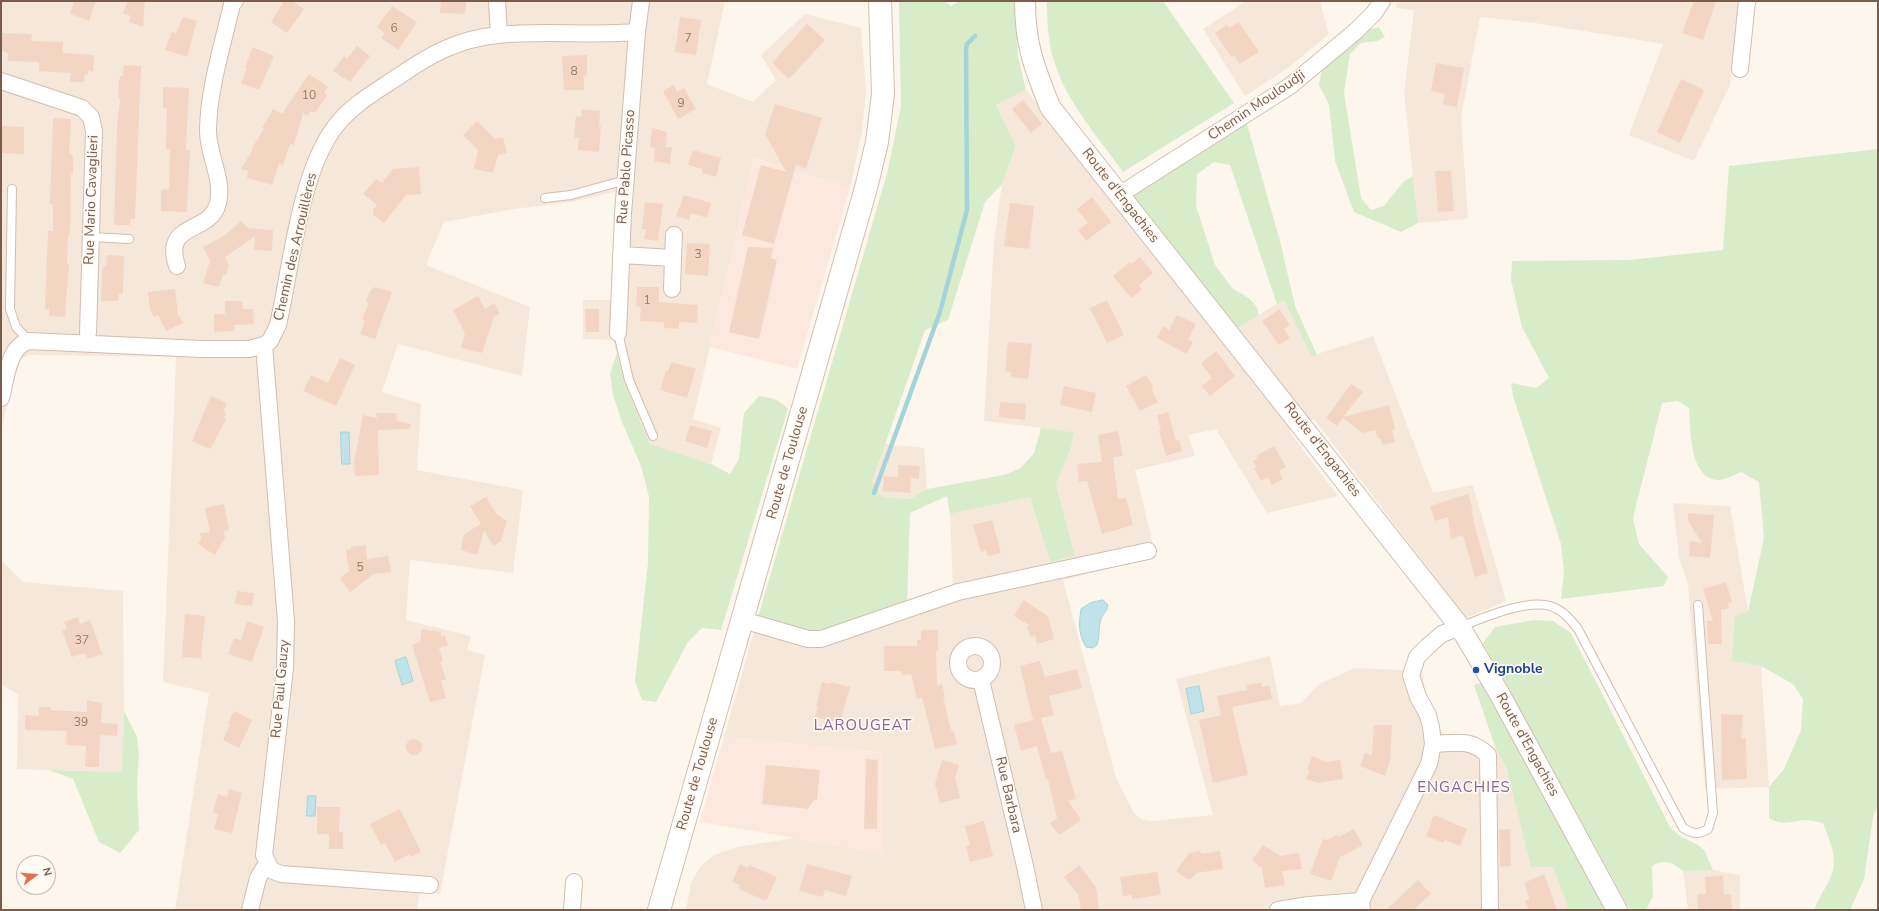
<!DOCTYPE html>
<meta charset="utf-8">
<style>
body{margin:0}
#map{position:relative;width:1879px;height:911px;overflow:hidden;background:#fdf6ec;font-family:"Nunito Sans",sans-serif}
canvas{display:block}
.frame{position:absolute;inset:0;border:2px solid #7a5c4d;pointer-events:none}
.north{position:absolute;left:16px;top:855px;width:40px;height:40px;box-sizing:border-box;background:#fffaf3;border:1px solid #cabbb1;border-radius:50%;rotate:74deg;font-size:11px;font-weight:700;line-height:16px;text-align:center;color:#7a5c4d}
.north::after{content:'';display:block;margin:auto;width:14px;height:18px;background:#e76f51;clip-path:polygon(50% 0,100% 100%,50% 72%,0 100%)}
</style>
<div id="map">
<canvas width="1879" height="911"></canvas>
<div class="frame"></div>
<div class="north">N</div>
</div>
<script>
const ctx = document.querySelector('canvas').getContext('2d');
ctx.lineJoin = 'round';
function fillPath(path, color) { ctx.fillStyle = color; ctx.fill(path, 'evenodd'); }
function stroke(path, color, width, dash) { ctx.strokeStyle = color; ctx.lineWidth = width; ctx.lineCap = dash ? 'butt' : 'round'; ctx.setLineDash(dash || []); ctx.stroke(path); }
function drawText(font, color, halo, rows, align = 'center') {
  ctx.font = font + ' "Nunito Sans",sans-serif'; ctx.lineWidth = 3.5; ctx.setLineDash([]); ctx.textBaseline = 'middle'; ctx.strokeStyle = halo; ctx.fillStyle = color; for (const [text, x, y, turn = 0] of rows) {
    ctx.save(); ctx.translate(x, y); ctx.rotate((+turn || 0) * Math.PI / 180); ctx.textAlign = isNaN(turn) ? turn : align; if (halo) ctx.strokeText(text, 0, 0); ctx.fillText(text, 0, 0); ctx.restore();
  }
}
const residential = new Path2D(`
 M1,1h724l-18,83 46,18 23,-22 -15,-25 44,-41 56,14 5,63 -4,40 -12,57 -96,-30 -61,261 28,9 -10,36 -61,-20 -25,-59 -12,-45 -30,-1v-39h28l1,-39 6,-70 -47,11 -57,7 -70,13 -18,43 104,42 -8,69 -124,-32 -16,48 39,12 -4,66 106,20 -10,83 -103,-13 -4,60 65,16 -4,14 18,5 -45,239 -20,-2 -3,18h-242l34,-217 -46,-11 13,-325 -147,-2 -6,3 -4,4 -18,67z
 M1246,1h74l9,33 -41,34 -43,28 -42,-67z
 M1397,1h342l-9,84 -36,76 -65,-26 34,-91 -128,-21 -55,-6 -19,101 7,101 -50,4 -14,-130 10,-83 -18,-2z
 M1026,90l196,248 62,-39 27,57 62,-20 60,157 40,-8 33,116 -40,17 -152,-199 -25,12 49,65 -71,17 -51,-84 -28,6 7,21 -60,14 21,87 -93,23 53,198 18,35 7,6 10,2 62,-6 -37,-136 94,-23 10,50 21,-3 18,-19 36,-16 68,3 1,21 15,36 9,11 26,-1 22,11 57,118 16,39 -3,4h-880l5,-27 9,-16 14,-12 23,-8 58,-9 88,15v-100l-159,-16 33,-116 48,11 148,-41 -3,-77 80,-17 20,65 25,-6 -19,-72 15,-36 3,-16 -90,-11 10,-180 8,-57 14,-38 -20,-41z
 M885,444l39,4 3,41 -17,10 -28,-2 -10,-15z
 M1673,503l57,3 18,105 -16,50 29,5 8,121 -64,2 -17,-205 -9,-26z
 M1,560l22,22 100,9 1,120 -2,61 -105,-3 1,-75 -14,-8 -3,-4z
 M1713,870l27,5v35h-52l-5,-39z`);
const commercial = new Path2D(`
 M754,158l96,30 -53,181 -88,-22z
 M724,737l159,16v100l-183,-31z`);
const green = new Path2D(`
 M899,1h46l6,5 9,-5h55l3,55 8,34 -30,15 20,41 -14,38 -17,18 -37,118 -23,10 -53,152 10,15 28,2 17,-10 77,-14 17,-7 13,-15 7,-25 33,4 -3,16 -15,36 19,72 -25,6 -20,-65 -80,17 -3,-18 -37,17 -3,93 -90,27 -60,-12 131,-451 13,-64z
 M1047,1h116l71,102 -111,69c-24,-34 -55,-68 -68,-108 -7,-20 -8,-42 -8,-63z
 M1379,27l6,10 -8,4 -16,2 -11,11 -6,39 17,105 10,12 13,-4 19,-24 10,-6 5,47 -17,9 -47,-20 -19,-51 -6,-57 -10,-19 3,-15 24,-23 20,-17z
 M1246,121l34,120 15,65 22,49 -6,1 -27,-56 -7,4 -47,-139 -16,-3 -17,12 -1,32 19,59 18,24 16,9 7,8 3,9 -24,15 -104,-135z
 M1878,149v656l-5,12 -9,62 -14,31h-36c5,-14 16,-27 19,-40 4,-15 -5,-33 -10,-47 -6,-1 -13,-3 -19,-3 -14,2 -22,6 -35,-2v-31l15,-18 17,-39 2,-31 -10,-15 -32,-18 -29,-5 3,-45 13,-5 16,-73 -5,-56 -18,-10c-7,3 -17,9 -24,8 -28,-3 -26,-50 -28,-72l-11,-7 -16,2 -29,115 6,26 29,33 -4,9 -103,13 3,-28 -3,-27 -48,-148 -2,-13 25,5 13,-10 -27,-51 -11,-47 1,-19 116,-1 95,-10 6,-84z
 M617,353l8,32 25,59 61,20 19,10 9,-15 5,-46 15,-17c11,1 22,4 29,13l-67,221 -19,-2 -14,14 -32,60 -14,-2 -7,-19 13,-118 1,-66 -8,-31 -19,-44 -9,-27 -3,-22z
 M1534,620l19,1 18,12 99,194 10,9 18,9 6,5 9,20 -30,1c-10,-8 -18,-13 -31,-5l1,30 -7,14h-16l-147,-267 12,-16z
 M1480,683l9,3 116,224h-39l2,-4 -15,-39h-22l-24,-97 -11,-21 -22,-64z
 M124,711l13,26 2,18 -2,30 2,45 -19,23 -21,-11 -26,-63 -24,-9 73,2z`);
const water = new Path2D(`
 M341,432h8l1,32h-8z
 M1103,600l5,5c-1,7 -5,8 -7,14 -3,8 -1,18 -4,26l-4,3 -7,-1c-8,-13 -7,-24 -5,-38l9,-6z
 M406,657l7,24 -11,4 -7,-24z
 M1199,686l5,25 -13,3 -5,-25z
 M308,796h8l-1,20h-8z`);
const stream = new Path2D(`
 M874,493l66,-181 27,-102 -1,-161 1,-5 8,-8`);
const building = new Path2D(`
 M74,1h22l-7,20 -19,-7z
 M128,1h17l-2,26 -14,-5 2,-6 -8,-3z
 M284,1h8l12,8 -17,24 -16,-11z
 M441,1h25l-1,13 -25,-1z
 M1694,1h22l-13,39 -21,-7z
 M392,6l25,16 -19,28 -17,-12 4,-5 -8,-6z
 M183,17l14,4 -10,36 -22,-7 7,-18 4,1z
 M680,17l21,3 -5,35 -21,-3z
 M1239,22l20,30 -20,12 -5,-9 -3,2 -16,-24 12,-8 2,3z
 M807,24l18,16 -36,39 -17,-16z
 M1,33l31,1 -1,7 32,1v11l31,2 -1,17 -5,-1v3h-3l-1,8h-14l1,-9 -32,-2v-9l-31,-1v-8l-7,-3z
 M357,46l13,10 -20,26 -17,-11 11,-15 3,3z
 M253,47l21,9 -15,34 -18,-7 6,-15 -2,-1z
 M587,55v20l-3,1v14h-20l-2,-34z
 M1436,63l28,5 -7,39 -14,-3 2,-10 -14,-3z
 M124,65l17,1 -6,153h-4l-1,6h-16l3,-99 3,-26 -2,-5 1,-14 1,-5h3z
 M309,74l19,13 -4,6 3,2 -12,18 -4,-2 -4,5 -4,-3 -9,32 -4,-1 -7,21 -4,-1 -7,21 -25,-7 1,-7 -7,-2 12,-20 -1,-1 12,-19 -2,-1 11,-19 9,5z
 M1681,79l23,11 -24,53 -23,-11z
 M674,85l3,7 7,-4 12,21 -18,10 -15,-28z
 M163,87l26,1 -3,62h4l-3,62 -26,-1v-21l8,-1 1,-40h-4l1,-41h-4z
 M1023,100l19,24 -11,9 -19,-24z
 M775,104l47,14 -16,51 -10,-4 -22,79 -32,-9 19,-70 25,7 -21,-38z
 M582,109l18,2 -1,15h2l-2,26 -21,-2 1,-12 -5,-1 2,-21 5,1z
 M53,118l18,1 -2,35h3l1,5v15h-2l-1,59h-1l-1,5 -1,26h2l-1,14 -3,39 -16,-1v-7h-4l3,-78h5v-27h-3z
 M477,121l18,18 8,-2 4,16 -9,2 -5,18 -19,-4 4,-19 -15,-15z
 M1,126l23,1v27l-23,-1z
 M652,128l15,4 -1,15h6l-2,17 -16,-3 1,-13 -4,-1 -1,-1z
 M693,150l28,8 -5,19 -14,-4 1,-4 -15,-4z
 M419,167l2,27 -15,1 -22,28 -11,-8v-5l4,-5 -14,-11 13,-15 6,4 11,-14z
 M1435,171h16l3,40 -16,1z
 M684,195l27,8 -4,15 -16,-5 -2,7 -13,-4z
 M1092,197l19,25 -25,19 -8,-11 10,-7 -11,-14z
 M645,202l18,2 -5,37 -14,-2 2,-10h-4z
 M1010,203l24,3 -5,43 -25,-3z
 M241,221l7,7 25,2 -1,21 -18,-1 1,-14 -30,21 4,8 -3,10 -3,-1 -4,13 -16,-4 7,-22 -7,-14 21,-11z
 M687,243l23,1 -2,32 -23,-2z
 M748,247l25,1 -2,10 6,2 -18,79 -30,-7z
 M107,255l17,1 -1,38h-4l-1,7h-17l1,-31 1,-4h3z
 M1140,257l13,16 -14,12 3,5 -11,8 -18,-22 17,-14 2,2z
 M375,287l17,5 -17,47 -15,-5 5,-13 -3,-1 7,-18 -3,-1 4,-10z
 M637,287h22v15l39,3 -1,18 -18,-1v7l-15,-1v-6l-24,-1 1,-14 -5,-1z
 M175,289l3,25 5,9 -17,8 -8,-16 -4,2 -4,-8 -2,-17z
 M478,296l7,13 9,-6 6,11 -6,3 -12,36 -21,-5 4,-15 -12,-23z
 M1107,300l17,35 -17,8 -17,-35z
 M225,301h17l1,8h10l1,15 -20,1v6l-20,1v-18h11z
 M585,309h14v23h-13z
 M1279,309l11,16 -6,4 6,9 -11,7 -17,-24z
 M1177,315l19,9 -8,15 5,3 -6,12 -30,-16 6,-12 6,4z
 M1008,342l24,2 -4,35 -17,-2v-5l-6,-1z
 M1216,351l19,25 -25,20 -8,-10 10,-8 -11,-15z
 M340,358l15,7 -19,41 -33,-15 8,-16 17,8z
 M671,362l25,7 -9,29 -27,-8 6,-20 2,1z
 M1146,375l7,12 -1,3 6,12 -18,9 -14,-25z
 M1351,384l12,8 -20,25 46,-12 6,24 -3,1 3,12 -13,3 -2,-7 -2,1 -3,-9 -12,3 -20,-15 -6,8 -11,-8z
 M1064,386l32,7 -4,19 -32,-7z
 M211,396l16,7 -4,9 3,1 -2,5 2,1 -16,30 -18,-8z
 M1000,402l26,2 -1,16 -26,-3z
 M1168,412l8,29 3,-1 3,11 -16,5 -7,-25h2l-4,-16z
 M376,413h20l1,8 14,3 -1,5 -32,1 1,45 -24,1 -1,-14 9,-47 14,3z
 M690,425l22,6 -5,17 -22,-7z
 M1118,431l5,25 -10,1 5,42 8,-1 7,27 -31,9 -15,-53 -8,1 -2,-18 25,-2 -4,-27z
 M1274,446l12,21 -7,4 4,8 -11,6 -4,-8 -7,4 -7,-13 3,-1 -4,-6 5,-2 -2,-3z
 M898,465l22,1 -1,13 -8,-1 -1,15 -27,-2 1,-15 14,1z
 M1468,494l5,15h-2l5,22 12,42 -13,4 -12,-42 -12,4 -3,-22 -13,4 -5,-15z
 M486,497l10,17 11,7 -6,20 -8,5 -9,-16 -7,25 -16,-5 3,-16 17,-10 -11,-18z
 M224,504l5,26 -5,1 1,7 -10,17 -17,-11 3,-5 -1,-6 10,-1 -5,-24z
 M1688,513l26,2 -4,43 -21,-2 1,-15 12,2 -14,-22z
 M992,520l9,33 -13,3 -2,-6 -5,2 -8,-27z
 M366,545l1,14 21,-3 3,16 -17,2 -24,18 -10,-14 9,-7 -3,-21 5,-1v-2z
 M1726,582l6,20 -4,1 1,5 -8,2 1,34h-14l-1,-23h6l-10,-32z
 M237,591l17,2 -2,13 -17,-2z
 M1023,600l25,16 6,23 -17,5 -2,-8 -4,1 -4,-10 2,-2 -15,-9z
 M185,614l20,2 -4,42 -19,-1z
 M78,617l2,7 10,-4 12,34 -15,5 -2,-6 -13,4 -10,-27 5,-1 -3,-7z
 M247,621l17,6 -12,35 -24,-8 6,-16 7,2z
 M422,629l19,3v5l4,-2 3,10 -9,3 4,13 -3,1 6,17 -5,2 5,17 -16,4 -18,-57 8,-3z
 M921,630h17v21h-2l1,35 5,-2 3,13h-2l8,34h3l3,13 -22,5 -13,-52 -5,2 -6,-25 -9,1v-4h-18v-25h33v-6h4z
 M1040,661l5,16 32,-8 5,19 -33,8 5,19 -21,5 -13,-54z
 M822,682l8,2 1,-2 19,5 -10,36 -25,-6 3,-10h-2z
 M1261,683l1,4 8,-1 2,13 -40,8 16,68 -35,8 -14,-63 22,-5 -4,-19 30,-6 -1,-5z
 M87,700l15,3 -1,20 17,1 -1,12 -17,-1 -1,32h-14l1,-21 -20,-1 1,-14 -42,-1v-15l14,1v-9h12v3l36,2z
 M234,711l18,9 -13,28 -16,-8 7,-15 -2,-2z
 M1721,714l22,1 -2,24 5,-1 1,41 -25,1z
 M1041,718l10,35 11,-2 14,48 -8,2 13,19 -22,15 -9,-12 7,-4 -9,-40 -2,1 -9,-34 -16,5 -7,-26z
 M1374,725h18l-2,35 -5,16 -25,-10 5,-13 7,2z
 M406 747a8 8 0 1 1 16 0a8 8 0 1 1-16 0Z
 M1312,756l14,6 14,-2 3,19 -25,4 -12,-4 4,-9 -3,-1z
 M866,759l12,1 -1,69h-13z
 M942,760l17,5 -4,12 5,21 -20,5 -5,-19z
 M766,765l54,5 -3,30h-3l-6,9 -46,-5z
 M229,789l13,4 -10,40 -18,-4 4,-15 -5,-1 5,-19 9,3z
 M317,807h23l-1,25h4v17h-14v-15h-12z
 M400,809l21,43 -10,5 -1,-3 -15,8 -10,-19 -4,2 -11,-21z
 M1434,815l33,14 -7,17 -15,-6 -2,3 -17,-7z
 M984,821l9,35 -23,6 -4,-16 4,-1 -5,-19z
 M1354,829l9,16 -23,12 -9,24 -21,-7 13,-35 4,1 10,-5 1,2z
 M1510,829l1,37 -11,1 -1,-37z
 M1263,845l18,11 18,-3 3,16 -20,2 3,14 -20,3 -3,-20 -10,-8z
 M1200,851l1,3 19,-3 3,18 -27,4 -5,6h-4l-11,-8 13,-18z
 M740,864l8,4 1,-3 28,12 -11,24 -27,-12 1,-4 -8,-3z
 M807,864l45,12 -6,20 -21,-6 -2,7 -24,-6z
 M1079,865l17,22 3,23h-18l-3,-16 -14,-17z
 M1157,872l4,23 -29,4v-4l-9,1 -3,-19z
 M1544,874l13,36h-28l-4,-9 5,-2 -6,-16z
 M1723,875l1,20 7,-1 1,16h-34l-1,-16h9l-1,-17z
 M1418,880l13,14 -18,16h-27z`);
const service = new Path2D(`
 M12,189l-2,120 6,18 13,14
 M545,198l26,-3 55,-15
 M91,237l38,2
 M618,333l11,47 24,56
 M1460,627c22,-9 67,-28 90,-21 13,4 20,13 28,23l105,199c10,6 15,7 25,1l5,-16 -15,-208`);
const minor = new Path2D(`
 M497,1l2,34
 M1740,69l7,-68
 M1,81l81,27 9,9 3,14 -6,202
 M1119,195l171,-109 66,-55 18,-18 8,-12
 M621,255l52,3 1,-23
 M177,266c-15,-45 33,-31 41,-63 6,-24 -11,-50 -10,-74 1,-42 15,-85 24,-125l3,-3
 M672,289l1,-31
 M618,333l5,-119 14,-182 4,-31
 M264,345l22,276 -1,47 -21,187 7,15 10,4 149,11
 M1,398c5,-18 7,-52 28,-57l173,8h47l15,-4 6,-4 8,-16c13,-57 21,-146 54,-194 16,-24 43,-39 67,-55 32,-22 59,-37 99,-41 46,-5 93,1 139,-3
 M743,620l65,19h13l137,-47 190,-41
 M958 663a17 17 0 1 1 34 0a17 17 0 1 1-34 0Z
 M981,680l44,186 9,44
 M1433,744c23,-1 37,-6 55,11l2,155
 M250,910l8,-32 9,-15
 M572,910l2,-28
 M1278,910l31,-5 52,-4
 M1362,910l-1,-9 68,-137 4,-20 -2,-17 -3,-12 -10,-18 -7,-22 6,-18 11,-11 14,-12 18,-7`);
const tertiary = new Path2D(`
 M1025,1c0,43 9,66 25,106l410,520 39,66 118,217`);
const secondary = new Path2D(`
 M659,910l207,-722 11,-46 6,-48 -3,-93`);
const markers = [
 [1476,670,4,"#1a4fb4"]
];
const numberNames = [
 ["6",394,29],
 ["7",688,39],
 ["8",574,72],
 ["10",309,96],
 ["9",681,104],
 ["3",698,255],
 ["1",647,301],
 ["5",360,568],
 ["37",82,641],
 ["39",81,723]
];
const streetNames = [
 ["Chemin Mouloudji",1257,106,-34],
 ["Rue Pablo Picasso",627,167,-86],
 ["Route d'Engachies",1120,196,52],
 ["Rue Mario Cavaglieri",92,200,-88],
 ["Chemin des Arrouillères",296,247,-77],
 ["Route d'Engachies",1322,450,52],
 ["Route de Toulouse",788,463,-74],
 ["Rue Paul Gauzy",281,689,-85],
 ["Route d'Engachies",1527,745,61],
 ["Route de Toulouse",698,774,-74],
 ["Rue Barbara",1008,795,77]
];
const transitNames = [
 ["Vignoble",1484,670]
];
const neighbourhoodNames = [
 ["LAROUGEAT",863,726],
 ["ENGACHIES",1464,788]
];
fillPath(residential, '#f5e8da');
fillPath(commercial, '#fde8e0');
fillPath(green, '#d8ecc9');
fillPath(water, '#bfe3e8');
stroke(water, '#a5d3da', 1);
stroke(stream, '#a5d3da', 4.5);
fillPath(building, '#f3d5c3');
stroke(service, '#d1beb0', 10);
stroke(minor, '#d1beb0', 18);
stroke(tertiary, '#d1beb0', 22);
stroke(secondary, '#d6c0b0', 24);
stroke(service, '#fff', 8);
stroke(minor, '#fff', 16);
stroke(tertiary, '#fff', 20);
stroke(secondary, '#fff', 22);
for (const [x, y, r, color] of markers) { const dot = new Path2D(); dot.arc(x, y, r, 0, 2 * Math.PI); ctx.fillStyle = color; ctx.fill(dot); stroke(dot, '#fffaf3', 1.5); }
drawText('12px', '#987a6a', null, numberNames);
drawText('14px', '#7a5c4d', '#fffaf3', streetNames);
drawText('bold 14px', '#164399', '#fffaf3', transitNames, 'left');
ctx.letterSpacing = '1px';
drawText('15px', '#846695', '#fffaf3', neighbourhoodNames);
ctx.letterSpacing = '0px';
</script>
